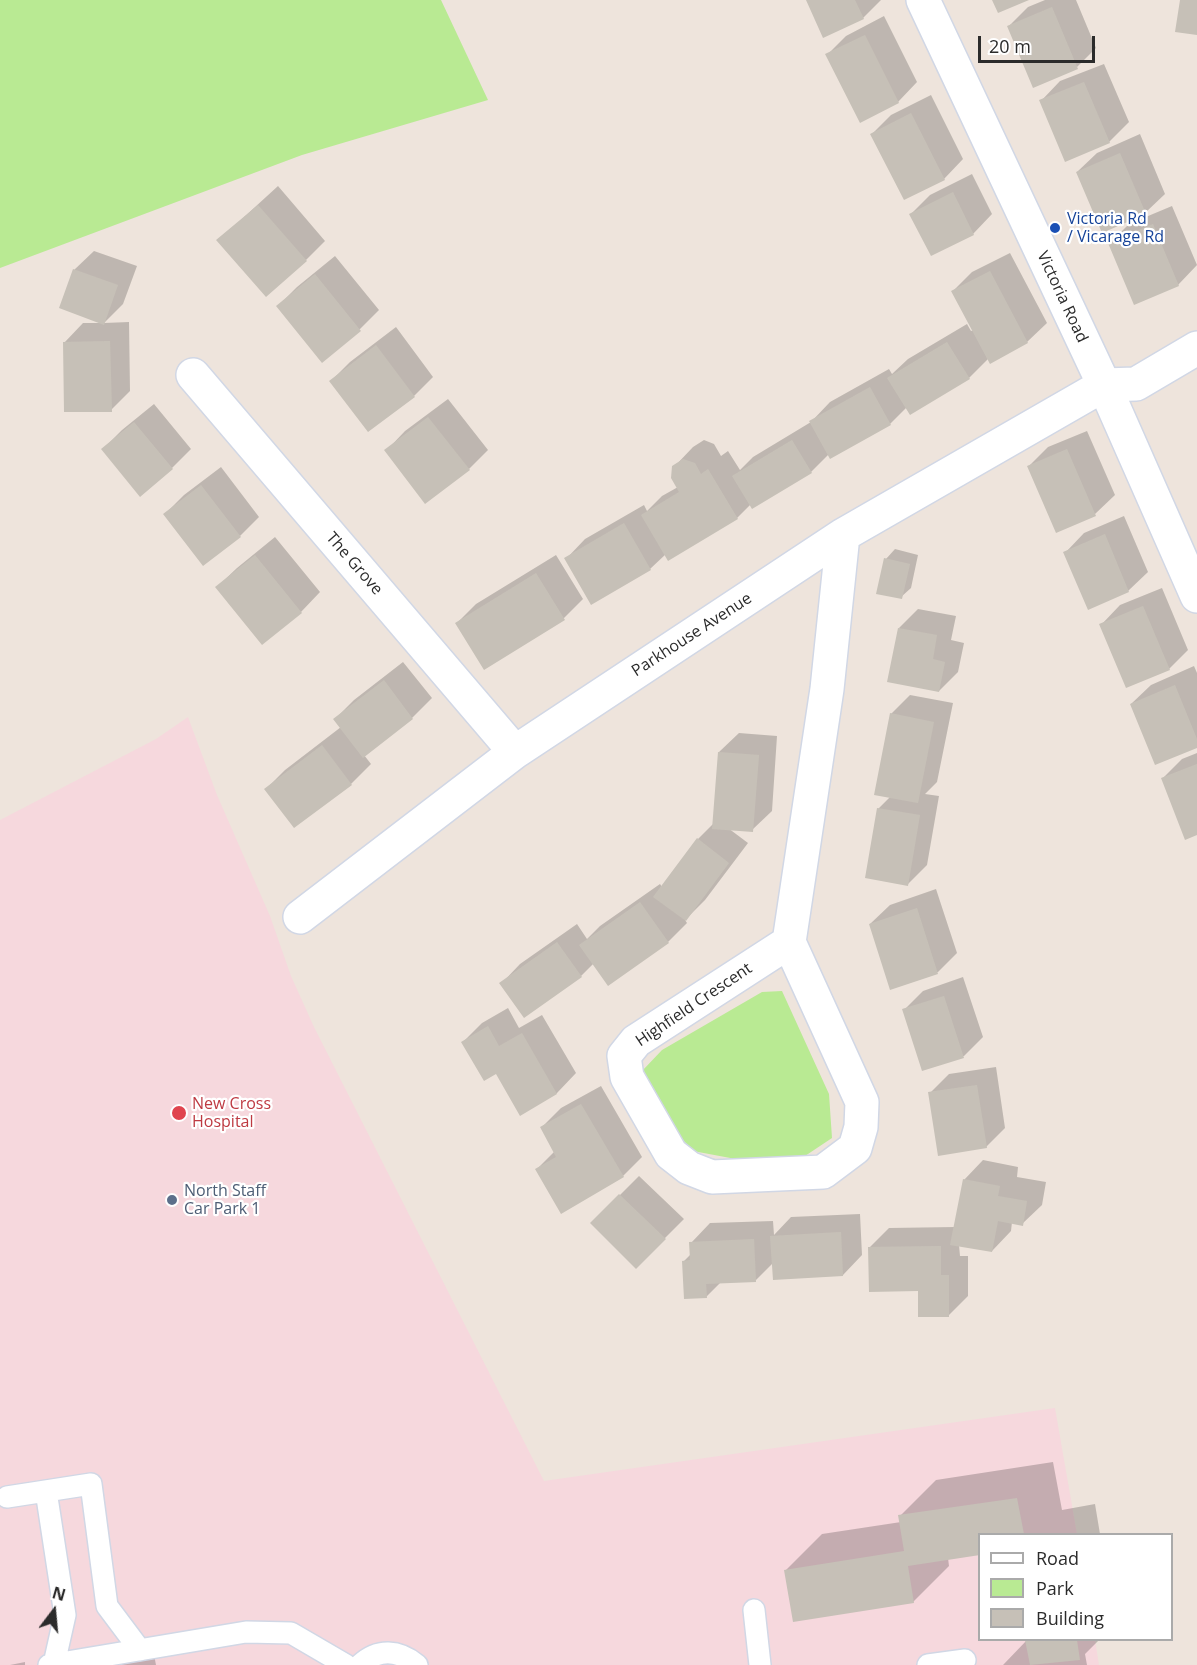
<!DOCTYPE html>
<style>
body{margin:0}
#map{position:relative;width:1197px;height:1665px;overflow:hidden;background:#eee4dc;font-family:"Open Sans",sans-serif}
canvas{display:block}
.legend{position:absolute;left:978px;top:1533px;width:195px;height:108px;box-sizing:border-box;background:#fff;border:2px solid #aaa;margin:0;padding:8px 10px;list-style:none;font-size:18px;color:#2b2b2b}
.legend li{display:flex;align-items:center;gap:12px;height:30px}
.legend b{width:30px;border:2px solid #aaa}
.north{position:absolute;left:24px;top:1581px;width:60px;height:60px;-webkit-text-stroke:4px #fff;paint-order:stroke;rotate:16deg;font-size:16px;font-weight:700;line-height:24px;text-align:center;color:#2b2b2b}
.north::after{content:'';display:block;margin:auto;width:21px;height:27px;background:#2b2b2b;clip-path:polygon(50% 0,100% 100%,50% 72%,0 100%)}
.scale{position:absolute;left:978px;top:36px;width:117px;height:27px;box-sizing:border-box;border:3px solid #2b2b2b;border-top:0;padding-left:8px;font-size:18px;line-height:21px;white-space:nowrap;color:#2b2b2b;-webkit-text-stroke:4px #fff;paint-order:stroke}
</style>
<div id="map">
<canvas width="1197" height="1665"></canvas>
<ul class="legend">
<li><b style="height:8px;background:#fff"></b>Road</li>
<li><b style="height:16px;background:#b9ea93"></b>Park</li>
<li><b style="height:16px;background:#c6c0b7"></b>Building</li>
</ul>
<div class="north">N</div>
<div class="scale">20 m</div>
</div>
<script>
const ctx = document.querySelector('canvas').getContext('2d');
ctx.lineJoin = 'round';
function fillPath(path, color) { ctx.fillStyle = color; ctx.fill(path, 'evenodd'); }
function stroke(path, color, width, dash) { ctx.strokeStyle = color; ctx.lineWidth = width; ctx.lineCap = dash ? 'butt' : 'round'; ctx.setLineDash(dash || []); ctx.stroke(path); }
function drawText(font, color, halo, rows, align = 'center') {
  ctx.font = font + ' "Open Sans",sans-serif'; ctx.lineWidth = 4.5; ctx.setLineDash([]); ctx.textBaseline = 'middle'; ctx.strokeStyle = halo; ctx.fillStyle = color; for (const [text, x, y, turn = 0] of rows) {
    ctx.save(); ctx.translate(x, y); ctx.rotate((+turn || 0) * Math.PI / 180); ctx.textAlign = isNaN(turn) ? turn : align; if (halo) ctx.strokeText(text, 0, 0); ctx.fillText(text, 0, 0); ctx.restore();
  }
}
const medical = new Path2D(`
 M188,717l29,78 53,121 21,60 23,51 230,454 511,-73 22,126h-97v106h115l4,25h-1099v-845l156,-81z`);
const green = new Path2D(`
 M0,0h441l47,100 -186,55 -302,113z
 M782,991l47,103 3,44 -27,18 -48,7 -64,-12 -25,-27 -25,-54 19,-20 100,-58z`);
const shadow = new Path2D(`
 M808,0h73l-18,18z
 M1045,0h31l20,48 -19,19 -68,-41 19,-19z
 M884,16l33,66 -19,20 -71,-47 19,-19z
 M1104,64l25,58 -20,20 -68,-41 19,-20z
 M931,95l32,64 -19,20 -72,-45 19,-19z
 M1140,134l25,60 -20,19 -68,-41 20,-19z
 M972,174l20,40 -19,20 -62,-20 19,-19z
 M278,186l47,55 -19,19 -87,-20z
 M1172,206l25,59 -19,20 -68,-42 19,-19z
 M94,251l43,15 -14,38 -19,19 25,-1 1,69 -19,19 -47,-67 19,-20h18l-27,-53z
 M1010,253l37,70 -20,19 -38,16 -20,20 -62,29 -17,17 -61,30 -18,18 -60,32 -14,14 -71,36 -16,15 -84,-10 19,-20 59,-34 3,6 15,-15 16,-9 -4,-20 19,-20 11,-7 10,4 7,12 7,-5 12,19 13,-13 58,-35 19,-20 59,-33 3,5 16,-15 59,-35 4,7 3,-1 -21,-39 19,-19z
 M335,256l44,54 -19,19 -38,32 -44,-55 19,-19z
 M396,327l37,50 -19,19 -83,-15 19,-19z
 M448,399l40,51 -19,19 -83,-18 19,-20z
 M154,404l37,45 -19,19 -69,-19 19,-19z
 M1087,431l28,64 -20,19 -38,17 -28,-65 19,-19z
 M221,467l38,50 -19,19 -75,-22 19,-19z
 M1124,516l24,56 -20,19 -63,-38 19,-20z
 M275,537l45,55 -19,20 -84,-25 20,-19z
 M895,549l23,6 -7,33 -10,9 -15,-38z
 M556,555l27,44 -19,19 -107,5 19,-19z
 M1162,588l26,62 -19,19 -68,-44 19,-20z
 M918,609l38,7 -5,24 13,3 -6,29 -19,19 -40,-63z
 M403,662l29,36 -20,20 -48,37 7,9 -20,20 -56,42 -29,-37 19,-19 56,-43 -6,-8 19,-19z
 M1194,666l3,7v74l-66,-43 20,-19z
 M910,695l43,8 -16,79 -12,12 14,2 -12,69 -19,19 -30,-75 13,-13v-82z
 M739,733l38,3 -5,75 -20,19 -24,-2 20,15 -43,57 -20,20 2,3 -19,19 -74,21 -13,13 -80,8 19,-20 57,-40 10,15 13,-13 60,-42 2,3 36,-48 16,-16 5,-71z
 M1197,753v80l-34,-55 19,-19z
 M936,889l21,64 -19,19 -47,16 -21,-64 20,-19z
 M963,977l20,60 -19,19 -41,14 -19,-60 19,-19z
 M508,1008l11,20 23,-13 34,58 -19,20 -37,21 -23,-42 -34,-30 19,-19z
 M996,1067l9,61 -19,19 -56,-54 19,-19z
 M601,1086l41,71 -19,19 -86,-7 18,-18 -14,-23 20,-20z
 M983,1160l35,7 -1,10 29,5 -4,23 -20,19 -10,-2 -1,9 -19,20 -33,-6 1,11h8v40l-19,19 -79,-68 19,-19 66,-1 9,-47z
 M639,1176l45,43 -48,48 -44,-44z
 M860,1214l2,41 -19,20 -70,-12 -17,17 -35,2 -15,15 -22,-36 7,-7v-11l19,-20 63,-2 1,14 17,-18z
 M1053,1462l9,48 33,-6 5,30h-120l-32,24 1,8 -36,36 -127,-32 36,-36 79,-12 -1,-6 36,-36z
 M151,1639l5,26h-87z
 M1027,1640h72l-14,14 2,11h-84z
 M25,1662v3h-15z`);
const building = new Path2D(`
 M806,0h49l9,19 -41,19z
 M992,0h37l-31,13z
 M1180,0h17v35l-22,-3z
 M1052,7l26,62 -45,19 -26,-62z
 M865,35l34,68 -39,20 -35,-69z
 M1084,82l26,61 -45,19 -26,-62z
 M911,113l34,67 -41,20 -34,-66z
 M1120,153l26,61 -44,19 -26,-61z
 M953,192l21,43 -43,21 -22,-42z
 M258,205l49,56 -41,36 -50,-57z
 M1153,224l26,62 -45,19 -26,-62z
 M73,269l45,16 -14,40 -45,-17z
 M990,271l38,72 -38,21 -39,-73z
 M315,274l46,57 -39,32 -46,-57z
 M110,341l2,71h-48l-1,-70z
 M947,342l23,37 -60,36 -23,-37z
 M376,345l39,52 -47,35 -39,-51z
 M870,387l21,38 -61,34 -21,-38z
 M428,417l42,53 -45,34 -41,-54z
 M134,422l39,47 -33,28 -39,-48z
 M792,440l20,33 -60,36 -20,-33z
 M1067,449l29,67 -40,17 -29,-67z
 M683,459l12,4 6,11 7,-5 30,50 -70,42 -27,-46 38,-23 -8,-14 1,-12z
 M201,485l40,52 -38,29 -40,-52z
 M624,523l27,47 -60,35 -27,-47z
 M1105,534l24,58 -41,18 -25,-58z
 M255,555l47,58 -40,32 -47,-58z
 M884,558l26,6 -8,35 -26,-5z
 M536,573l29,47 -81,50 -29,-47z
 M1143,606l27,64 -44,18 -27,-64z
 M898,628l39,7 -4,24 12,3 -6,30 -52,-10z
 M384,680l29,39 -50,39 -30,-39z
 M1175,685l22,54v9l-42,17 -25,-61z
 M890,713l44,9 -16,81 -44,-8z
 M322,745l30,40 -58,43 -30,-39z
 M718,752l41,3 -6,77 -41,-3z
 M1197,764v71l-12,5 -24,-62z
 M877,808l43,7 -12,71 -43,-8z
 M697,838l32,25 -43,58 -33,-24z
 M640,902l29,41 -61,43 -29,-41z
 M917,908l21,66 -48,16 -21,-66z
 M557,942l25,35 -58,41 -25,-35z
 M944,996l20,62 -42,13 -20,-62z
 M488,1026l11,20 23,-13 35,61 -37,22 -24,-42 -12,7 -23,-39z
 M977,1085l10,63 -49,8 -10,-64z
 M581,1104l43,73 -63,37 -26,-45 21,-12 -16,-30z
 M963,1179l37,7 -2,10 29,5 -4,25 -25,-5 -6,31 -42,-7z
 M619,1194l47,45 -30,30 -46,-46z
 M841,1232l2,44 -70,4 -3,-44z
 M754,1239l2,43 -50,2 1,14 -23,1 -2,-38 8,-1 -1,-18z
 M941,1246v29h8v42h-31v-26l-49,1 -1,-45z
 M1017,1498l7,36h-44v21l-72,11 6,37 -121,19 -9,-52 120,-19 -6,-36z
 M1025,1640h52l3,20 -50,5z`);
const service = new Path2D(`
 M46,1491l19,124 -11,49
 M7,1497l84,-13 16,122 33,44
 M754,1610l6,55
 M49,1665l197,-33 45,1 55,32
 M360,1665c18,-17 39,-15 57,0
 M928,1665l37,-5`);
const minor = new Path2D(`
 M923,0l181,385 93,211
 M193,375l322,377
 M300,917l215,-165 328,-217 261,-150 32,-1 61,-36
 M789,942l-153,99 -12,15 3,21 44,77 18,14 23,9 111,-5 32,-24 6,-21 1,-25 -73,-160 38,-253 16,-154`);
const markers = [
 [1055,228,6,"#1a4fb4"],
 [179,1113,8,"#e0444e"],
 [172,1200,6,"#5c6f8a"]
];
const transitNames = [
 ["Victoria Rd",1067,219],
 ["/ Vicarage Rd",1067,237]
];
const streetNames = [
 ["Victoria Road",1062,297,65],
 ["The Grove",354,564,49],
 ["Parkhouse Avenue",692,635,-33],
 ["Highfield Crescent",694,1005,-34]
];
const healthNames = [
 ["New Cross",192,1104],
 ["Hospital",192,1122]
];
const serviceNames = [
 ["North Staff",184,1191],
 ["Car Park 1",184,1209]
];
fillPath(medical, '#f6d8dd');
fillPath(green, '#b9ea93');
fillPath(shadow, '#0003');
fillPath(building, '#c6c0b7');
stroke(service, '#d1d7e5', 24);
stroke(minor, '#d1d7e5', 36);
stroke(service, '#fff', 21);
stroke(minor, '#fff', 33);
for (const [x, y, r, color] of markers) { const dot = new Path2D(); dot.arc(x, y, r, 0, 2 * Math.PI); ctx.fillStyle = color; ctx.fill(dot); stroke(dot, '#fff', 2); }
drawText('16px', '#164399', '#fff', transitNames, 'left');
drawText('16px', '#2b2b2b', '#fff', streetNames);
drawText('16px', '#be3a42', '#fff', healthNames, 'left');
drawText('16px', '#4e5e75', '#fff', serviceNames, 'left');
</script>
